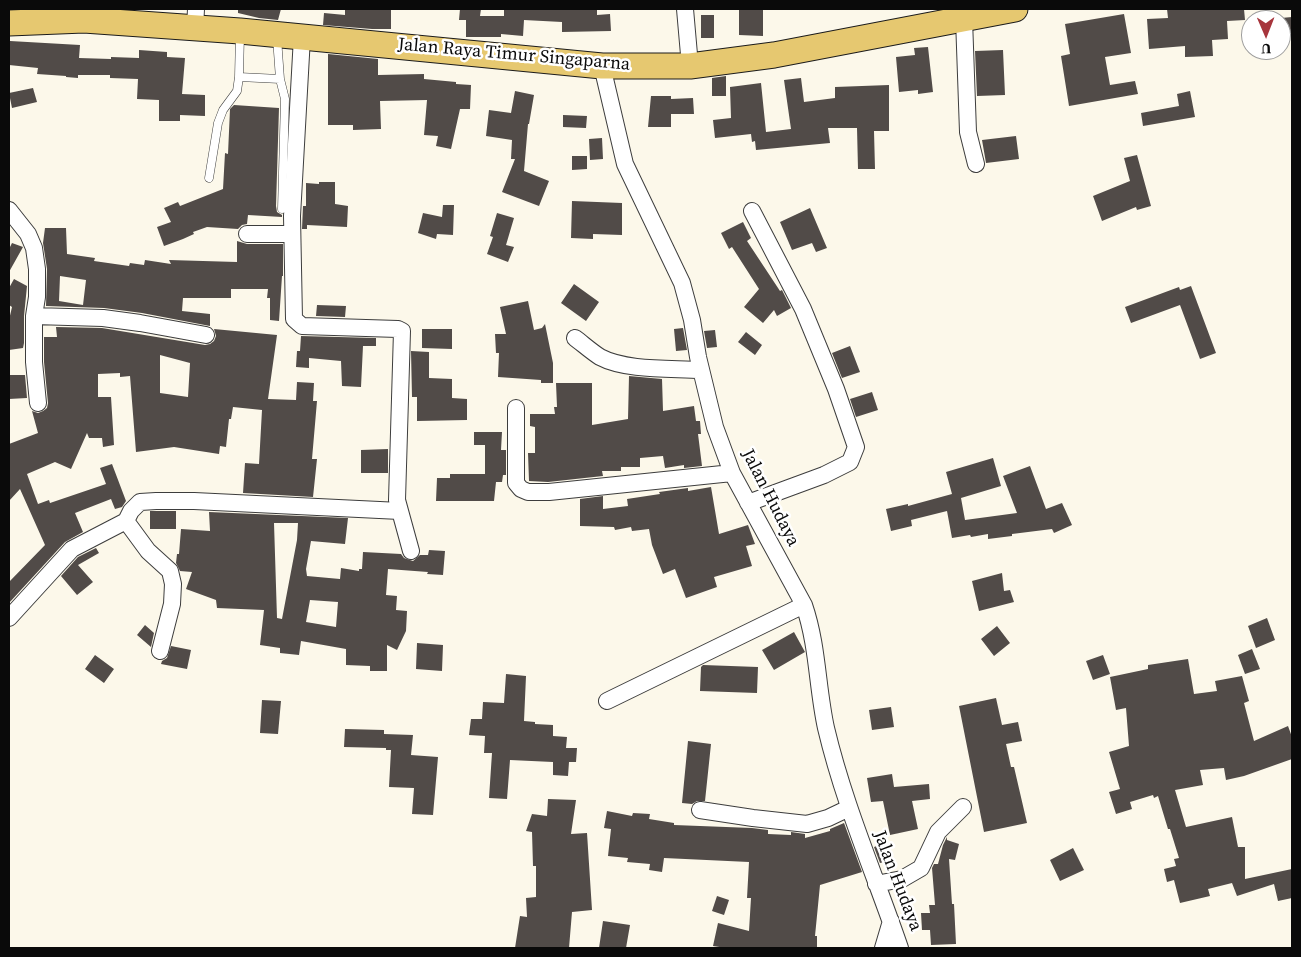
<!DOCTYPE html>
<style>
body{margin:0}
#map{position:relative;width:1301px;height:957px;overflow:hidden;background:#fcf8ea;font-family:"Source Serif 4",serif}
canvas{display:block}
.frame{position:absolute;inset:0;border:10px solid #0a0a0a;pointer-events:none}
.north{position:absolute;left:1241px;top:10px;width:50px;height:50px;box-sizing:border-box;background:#fff;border:1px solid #9d9d9d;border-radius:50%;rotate:179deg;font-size:14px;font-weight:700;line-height:20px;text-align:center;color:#0a0a0a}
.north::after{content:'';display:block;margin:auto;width:18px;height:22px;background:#a7353c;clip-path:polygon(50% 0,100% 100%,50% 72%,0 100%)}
</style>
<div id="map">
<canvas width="1301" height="957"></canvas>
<div class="frame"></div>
<div class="north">U</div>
</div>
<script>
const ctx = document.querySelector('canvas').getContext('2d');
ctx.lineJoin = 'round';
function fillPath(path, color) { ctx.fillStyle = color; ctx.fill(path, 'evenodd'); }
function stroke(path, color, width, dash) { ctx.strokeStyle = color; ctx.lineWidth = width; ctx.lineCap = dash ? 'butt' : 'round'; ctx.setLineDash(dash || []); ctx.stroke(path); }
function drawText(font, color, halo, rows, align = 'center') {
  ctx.font = font + ' "Source Serif 4",serif'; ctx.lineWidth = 5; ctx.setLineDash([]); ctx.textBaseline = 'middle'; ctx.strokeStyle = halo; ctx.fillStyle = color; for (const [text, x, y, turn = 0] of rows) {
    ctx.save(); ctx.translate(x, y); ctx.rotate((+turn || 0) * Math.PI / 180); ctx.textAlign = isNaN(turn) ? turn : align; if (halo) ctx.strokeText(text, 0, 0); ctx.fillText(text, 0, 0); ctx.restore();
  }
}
const building = new Path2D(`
 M238,9h43l-3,11 -19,-2 -21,-5z
 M345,9h46v20h-19l-49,-4 1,-12 21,2z
 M460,9h21l-1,7h24v-7h93v6l13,-1 1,17 -49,1v-10l-38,-2 -1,16 -22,-2v3h-35v-17h-7z
 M739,9h24v27l-24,-1z
 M1167,9h77l1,11 -18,1 1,18 -16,1 1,16 -28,1v-11l-36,3 -2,-30 21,-1z
 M1124,14l7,39 -26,4 5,28 25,-4 3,13 -69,12 -8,-50 9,-2 -5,-30z
 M701,15h13v23h-13z
 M1292,17v16h-11v-15z
 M10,41l70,4 -1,13 32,1v-2l28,1v-8l28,2v5l18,1 -3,36 23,1v21l-25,-1v6h-21v-21l-22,-1 1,-20 -28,-1v-3h-32v3l-12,-1v-1l-29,-2 1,-6 -29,-3z
 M928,47l5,45 -15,2v-4l-19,2 -3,-35 19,-2 -1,-7z
 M1003,50l2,45 -28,1 -2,-45z
 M328,54l50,5v16l46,-1v5l32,3v2l15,1 -1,24h-10l-9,40 -15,-3 2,-10 -14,-1 3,-35 -47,1 1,28 -28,1v-5h-25z
 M726,76v20h-14v-18z
 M801,78l3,24 31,-4v-11l54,-2v46h-15l1,38h-17l-1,-41h-29l2,15 -74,7 -1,-9 -3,1 -1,-8 -36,4 -2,-18 18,-2 -1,-31 31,-4 5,49 25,-3 -7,-49z
 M33,88l4,14 -25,6 -3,-15z
 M515,91l19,4 -5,29h-1l-4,47 25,10 -10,25 -37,-14 13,-33h-4l1,-19 -26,-4 3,-26 22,3z
 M1190,91l5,26 -52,9 -2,-13 38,-7 -2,-12z
 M651,96h20v3l22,-1 1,16h-23v13h-23z
 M234,105l45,3 -3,98 1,6 5,3v2l-34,-2 -1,9 -5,1 -4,4 -31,-2 -14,5 1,2 -11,5 -19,7 -7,-19 14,-5 -7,-14 14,-6 2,4 43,-17 2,-36 3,1 2,-45z
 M563,115l24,1 -1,12 -23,-1z
 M1016,136l3,23 -33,4 -4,-23z
 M602,138l1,21 -13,1 -1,-21z
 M1137,155l14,51 -14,4 -1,-3 -34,14 -9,-25 37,-15 -6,-23z
 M572,156h15v13l-15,1z
 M319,182h16v22l13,2 -1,21 -40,-2v4h-5l1,-23h3v-23l13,1z
 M572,201l50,2v32l-29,-1v5l-22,-1z
 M443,205h11l-1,30 -16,-1 -1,5 -18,-6 5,-20 19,4z
 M810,208l17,40 -11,4 -4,-9 -20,7 -12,-28z
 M497,213l17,5 -8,27 8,2 -6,15 -21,-8 6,-17 -3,-1z
 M743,222l8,16 -4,3 33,50 2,-1 9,18 -14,8 -3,-6 -11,13 -19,-16 15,-18 -27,-42 -3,2 -8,-16z
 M45,228h21l1,26 28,4 -1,3 35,5 1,-3 14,2 1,-5 26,4 -2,-4 68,2v-21l10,3h36v32h-1l-3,45 -9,-1v-22h-3l1,-9h-37v9h-48l-1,13 28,3v12l-68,-13 -38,-5 -58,-2 1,-37 -4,-26zM60,276l26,4 -3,25 -24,-4z
 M12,243l11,4 -14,25v-23z
 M14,279l13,7 -3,30v27l-1,5 -14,2v-30l3,-13 -3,-2v-17z
 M574,284l25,18 -13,19 -25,-18z
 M1191,286l25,67 -16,6 -20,-54 -49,18 -6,-16 54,-20 1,3z
 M528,301l6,29 8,-2 3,-4 8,39v20h-12v-3l-43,-3 1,-24h-3l-1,-19h11l-6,-27z
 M317,305l29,1 -1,11 -29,-1z
 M56,327l46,1 103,17 5,-1 4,-3 2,-5 -2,-7 63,6 -9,64 28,1 1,-18 17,1 -1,18h4l-5,58h5l-4,38 -70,-4 2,-30 14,1 3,-54 -29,-3 -2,12h-2l-3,28 -6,-1 -1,8 -45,-7 -38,5 -6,-76 -10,1v-4l-22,1v23h13l3,48 -11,2 -1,-9h-13l-2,-5 -16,36 -16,-7 -28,12 11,30 11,-4 1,3 56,-19 -6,-16 12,-4 14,37 -4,6 -7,2 -4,-10 -36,14 8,19 -18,10 -56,61v-21l36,-37 -25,-56 -11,12v-57l29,-11 -6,-22 6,2 5,-2 4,-3 1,-5 -4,-41v-25h13zM160,355l30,8 -2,34 -28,-4z
 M683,328l4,22 -11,1 -2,-22z
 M422,329h30v20l-30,-1z
 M715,330l2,17 -10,1 -3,-17z
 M746,332l16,13 -7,10 -17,-13z
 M301,336l75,2v8h-13l-2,41 -19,-1 -1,-25 -32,-3v10l-13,-1 1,-16h3z
 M850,346l10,26 -18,6 -10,-25z
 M411,351l18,1v26l23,1v19l15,1v21l-50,1v-24h-5z
 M9,375h16l2,23 -18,1z
 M629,376l33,3 1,32 31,-5 2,15h4l1,13h-3l4,32 -18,2v-3l-19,3 -2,-12 -23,2v9h-19v4h-19l1,5 -55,6 -19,-1 -1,-28h7v-26l-5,-1v-12h25l-1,-7h3l-1,-24h36v42l36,-6z
 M872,392l6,18 -22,7 -6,-18z
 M474,432h28l-1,18h5v25h-3l-1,7h-6l-2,19h-58l1,-23h13v-4h35v-29h-11z
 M388,449v24h-27v-23z
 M993,458l8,28 -40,12 4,22 52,-7 -14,-37 27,-10 16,43 16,-6 10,22 -18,8 -2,-4 -40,5v2l-24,3v-5l-17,3 -1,-2 -18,3 -5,-27 -36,9 1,6 -21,5 -5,-22 22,-5v2l44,-12 -6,-22z
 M711,487l8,47 29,-9 7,19 -9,2 6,20 -38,11 3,10 -31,11 -11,-29 -12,5 -11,-29 -3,-16 -17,2 -1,-4 -16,3 -1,-3 -34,-1v-27l23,-3v13l25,-3 -1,-7 33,-5 -1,-2 29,-4v3z
 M150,511h26v18h-26z
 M209,512l139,6 -3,26 -34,-3 -5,28 1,7 33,3 1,-11 18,3v-2h3l1,-17 38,2 3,4 9,3 7,-6h8l1,-5 16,1 -2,24 -16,-1 1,-2 -40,-3 -2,26 11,1 -1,14 11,1 -1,20 -9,19 -10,-5v26h-17v-5l-24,-1v-16l-45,-8 -2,14 -19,-2v-5l-20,-3 4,-35 -47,-2 -1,-8 -30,-11 6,-17 -12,-1 -4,-8 1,-9h2l2,-25 29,2zM274,523h24l-1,17 -15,79 -5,-1zM310,600l28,2 -2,25 -30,-5z
 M96,548l3,5 -21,12 15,17 -16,13 -16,-19 17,-19z
 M1002,573l2,18 6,-1 4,12 -35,9 -7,-30z
 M1267,618l8,22 -19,8 -8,-22z
 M145,625l9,8 -3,14 -14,-12z
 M997,626l13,17 -16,13 -13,-17z
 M794,632l11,20 -31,18 -12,-20z
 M417,643l26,2 -1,26 -26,-2z
 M171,646l20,4 -4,19 -26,-5 1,-3 5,-3z
 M1252,649l8,20 -15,5 -7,-19z
 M95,655l19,14 -10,14 -19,-14z
 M1103,655l7,19 -17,6 -7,-19z
 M1188,659l6,35 23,-3 -2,-10 27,-5 7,25 -5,2 10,38 34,-15 4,11v22l-48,17 -18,4 -2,-12 -24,2 3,15 -28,5 11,37 46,-10 6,30h7v32l47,-10v29l-14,3 -4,-17 -37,12 -5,-13 -24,6 2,7 -30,7 -6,-23 -7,2 -3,-13 12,-3 -2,-7 5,-1 -9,-29h-2l-10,-33 -4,2 -1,-3 -23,7 2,7 -16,5 -7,-22 11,-3 -11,-37 20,-6 -3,-38 -10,2 -6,-33 38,-8v-4z
 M703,665l55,2 -1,26 -57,-2 1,-24z
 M506,674l20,2 -2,45 11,1v2l18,1v11l14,1 -1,11h11l-1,14h-7l-1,14 -15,-1v-13l-43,-2 -3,39 -18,-1 3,-45h-8l1,-17 -16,-1 2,-16h11l1,-17 21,1z
 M996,698l6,27 16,-3 4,19 -16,3 5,23h3l13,56 -43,9 -25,-126z
 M262,700l19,1 -3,33 -18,-1z
 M891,707l3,20 -22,3 -3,-20z
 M345,729l39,1v4l29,1 -2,20 27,2 -5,58 -21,-1 2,-26 -25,-1 2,-37h-5v-2l-42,-1z
 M688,741l23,3 -6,57h-8l-5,3 -10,-1z
 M892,774l2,13 35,-3 1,15 -18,2 6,28 -28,6 -7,-34 -12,1 -4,-24z
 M548,799l28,1 -5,34 16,-1 5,77 -20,2 -3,36h-54l5,-32 7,1 -1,-19 10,-1v-31h-3l-1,-34 -6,-1 6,-17 15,2z
 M607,811l25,5 1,-3 17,1 -1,5 25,4v2l78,3 16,2v4l23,1v-3l14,2v4l25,-7v-2l14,-6 18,49 -42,13 -5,51h2v12h-91l-13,-2 5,-23 31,8 2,-33h-4l2,-36 -85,-4 -2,14 -13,-2 1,-6 -23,-2 1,-4 -20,-2 3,-27 -7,-1z
 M947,837v3l12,4 -4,16 -6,-1 3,45h2l2,40 -25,1 -1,-15h-8l-1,-17h9l-1,-8h6l-3,-37 2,-4h4l5,-19z
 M883,844l5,17 -8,2 -6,-16z
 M1073,848l11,22 -24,11 -10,-21z
 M717,896l12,4 -5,15 -12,-4z
 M603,921l27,4 -4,23h-27z`);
const service = new Path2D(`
 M277,38l3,41 5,20 -3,110
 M239,77l41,2
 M209,178l9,-55 5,-13 14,-19 2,-14 1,-43`);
const minor = new Path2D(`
 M685,9l5,57
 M964,19l4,113 8,32
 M195,28l1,-19
 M302,37l-10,179 2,103 8,7 96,3 4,2 -5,169 14,51
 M602,66l23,98 57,119 10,37 6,37 17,70 17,46 72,132c14,41 13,82 22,123 18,76 49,147 74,220
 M9,210l19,24 6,14 3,21v28l-3,19v46l4,41
 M247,234h45
 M34,316l69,2 37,5 66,12
 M575,338c8,6 17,14 25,19 26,14 72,11 101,13
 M516,408v75l5,6 7,3h21l183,-19
 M748,503l76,-28 26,-13 6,-15 -20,-58 -33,-80 -51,-98
 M126,521l22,30 22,20 3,13 -1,20 -12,47
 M9,618l63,-69 54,-28 5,-10 9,-9 16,-1h38l206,10
 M607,701l197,-96
 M700,810l53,8 54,6 21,-6 21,-10
 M876,884l26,-5 19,-11 17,-36 25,-25
 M883,948l8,-27`);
const primary = new Path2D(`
 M9,23l75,-3 156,11 362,35h88l84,-11 241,-46`);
const streetNames = [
 ["Jalan Raya Timur Singaparna",514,55,5],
 ["Jalan Hudaya",770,498,63],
 ["Jalan Hudaya",897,881,69]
];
fillPath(building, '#514b48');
stroke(service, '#3d3d3d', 9);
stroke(minor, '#3d3d3d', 18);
stroke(primary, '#1b1b1b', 27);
stroke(service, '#fff', 8);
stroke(minor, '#fff', 16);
stroke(primary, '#e6c870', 25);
drawText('18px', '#0a0a0a', '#fff', streetNames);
</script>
